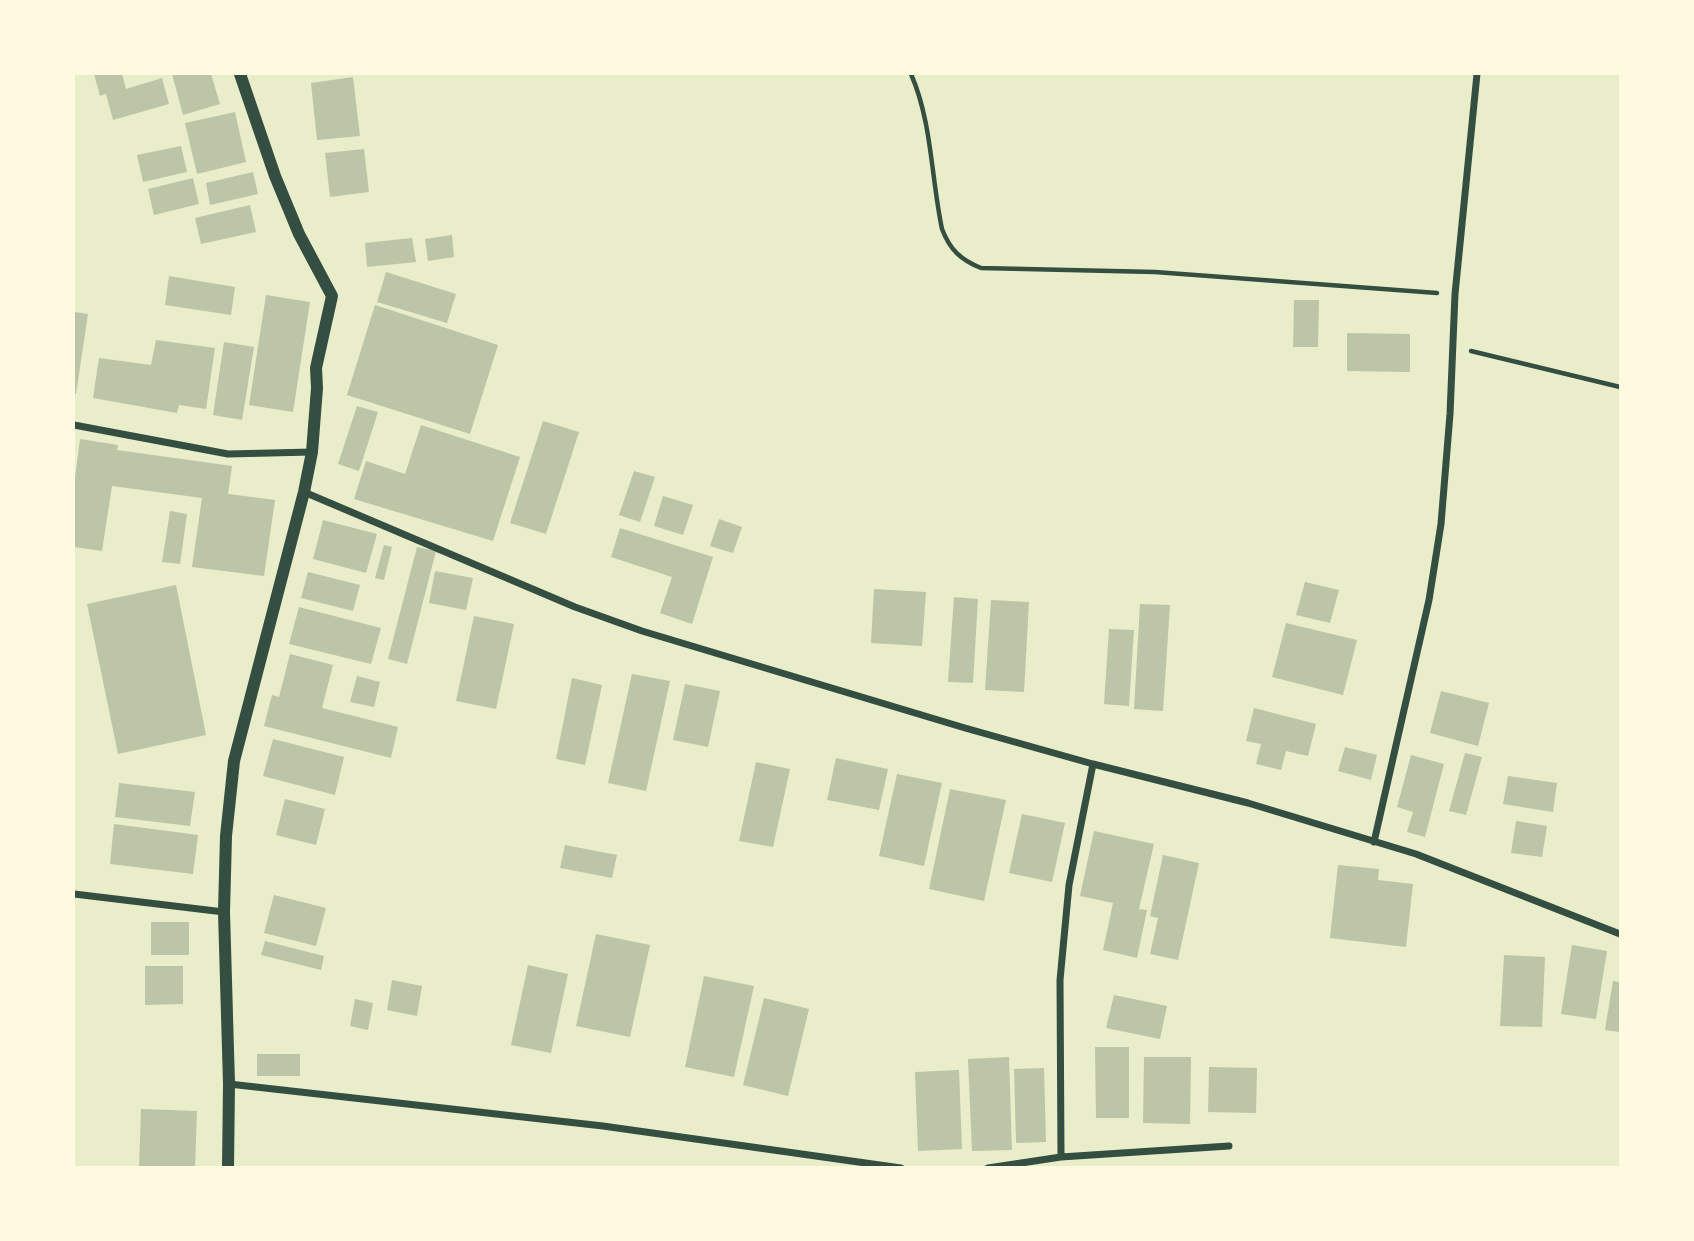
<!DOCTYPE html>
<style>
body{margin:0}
#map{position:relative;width:1694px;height:1241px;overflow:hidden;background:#e9edc9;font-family:"PT Sans Narrow",sans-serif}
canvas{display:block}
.frame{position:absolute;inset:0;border:75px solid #fefae0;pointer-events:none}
</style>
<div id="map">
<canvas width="1694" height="1241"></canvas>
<div class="frame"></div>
</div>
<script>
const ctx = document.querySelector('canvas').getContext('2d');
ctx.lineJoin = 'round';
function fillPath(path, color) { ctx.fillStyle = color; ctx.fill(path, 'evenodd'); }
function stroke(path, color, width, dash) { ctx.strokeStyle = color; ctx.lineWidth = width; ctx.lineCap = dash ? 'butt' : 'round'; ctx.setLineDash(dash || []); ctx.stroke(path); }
const building = new Path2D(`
 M94,74h28l4,15 36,-11 7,26 -56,16 -7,-26 -6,2z
 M172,74h39l9,30 -37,11z
 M353,77l7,59 -43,4 -6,-57z
 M235,112l11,50 -49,12 -12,-51z
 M181,146l6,26 -44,10 -6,-27z
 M364,149l5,43 -39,5 -5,-44z
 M253,172l5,22 -48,11 -4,-22z
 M193,178l6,26 -45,11 -6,-26z
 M250,205l6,27 -55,12 -6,-26z
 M452,235l2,22 -26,4 -3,-22z
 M412,238l4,24 -49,5 -2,-24z
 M386,272l70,22 -9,29 -70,-21z
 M169,276l66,11 -4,28 -66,-10z
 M266,295l44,7 -17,110 -44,-7z
 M1294,300h25l-1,47h-25z
 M375,305l123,40 -28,89 -123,-39z
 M74,312l14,2 -12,80h-2z
 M1347,333l63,1v38l-63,-1z
 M156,340l59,8 -9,61 -27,-4 -2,8 -84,-15 6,-40 52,7z
 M224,342l30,5 -12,73 -29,-5z
 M357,406l21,6 -19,59 -21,-7z
 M543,421l36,11 -33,102 -36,-11z
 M421,425l99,32 -27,84 -139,-42 12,-38 39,13z
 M80,439l38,6 -1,5 115,16 -4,28 47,6 -11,76 -72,-9 10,-69 -90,-12 -10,65 -28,-4v-61z
 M634,471l21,6 -15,45 -21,-7z
 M663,496l30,9 -10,30 -29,-9z
 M170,511l17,3 -7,50 -18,-2z
 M719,519l23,8 -9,26 -23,-7z
 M323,520l54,14 -11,39 -53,-14z
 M620,528l93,29 -21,67 -32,-11 12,-36 -61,-20z
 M384,545l8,2 -8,33 -9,-2z
 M417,547l19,4 -29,113 -19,-5z
 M435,571l38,7 -7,32 -37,-7z
 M308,572l52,13 -7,26 -52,-13z
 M1305,582l34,8 -9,33 -34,-8z
 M176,585l30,150 -88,19 -31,-150z
 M874,589l52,3 -4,54 -51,-3z
 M954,597l24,2 -5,84 -25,-1z
 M991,600l38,2 -5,90 -39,-2z
 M1140,604l30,1 -7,106 -29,-2z
 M299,607l82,21 -10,36 -82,-20z
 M474,616l40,8 -18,85 -40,-8z
 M1286,623l71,17 -14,55 -71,-18z
 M1109,629l25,1 -5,76 -25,-2z
 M290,654l43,11 -11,43 76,19 -7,31 -127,-32 8,-31 7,2z
 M632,674l38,7 -24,110 -38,-8z
 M357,676l23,6 -6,25 -24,-5z
 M572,678l30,7 -17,80 -29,-6z
 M685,684l35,7 -12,56 -35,-7z
 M1441,691l48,12 -11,43 -48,-13z
 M1254,708l62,16 -8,32 -22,-5 -5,19 -25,-6 5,-20 -15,-3z
 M273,739l71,18 -9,38 -72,-19z
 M1345,747l32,8 -6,25 -33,-9z
 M1465,753l17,4 -16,58 -17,-4z
 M1411,755l33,9 -19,73 -18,-5 6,-20 -16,-5z
 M836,758l52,11 -9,41 -52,-10z
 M756,762l34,7 -17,78 -34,-6z
 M897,774l45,9 -18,83 -45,-10z
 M1508,776l49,7 -4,29 -50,-8z
 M119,783l76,9 -5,34 -75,-9z
 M950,789l56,11 -22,101 -55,-12z
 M285,799l40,10 -9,36 -40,-10z
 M1022,814l43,9 -13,59 -43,-9z
 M1516,821l31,5 -5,31 -31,-4z
 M114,824l84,11 -5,39 -83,-10z
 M1094,831l60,13 -15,65 8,1 -10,48 -34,-8 10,-47 -33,-7z
 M565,845l52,10 -5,23 -52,-10z
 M1163,855l36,8 -21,97 -28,-6 8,-36 -8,-2z
 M1338,865l41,4 -1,11 35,4 -7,63 -76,-9z
 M274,895l52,13 -10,38 -52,-13z
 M151,922h38v33h-38z
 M596,934l54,11 -20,92 -54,-11z
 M265,941l59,15 -3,14 -60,-15z
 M1572,945l35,6 -11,68 -35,-5z
 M1504,955l41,2 -3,70 -42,-1z
 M528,965l40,9 -17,79 -40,-8z
 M145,966h38v38l-38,1z
 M704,976l50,10 -20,91 -49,-10z
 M392,980l30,6 -5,30 -30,-6z
 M1613,981l7,1v50l-15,-2z
 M1114,995l53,11 -7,33 -54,-11z
 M764,998l45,11 -21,87 -45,-11z
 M355,999l18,4 -5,27 -18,-4z
 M1095,1047h34v71h-33z
 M257,1054h43v22h-43z
 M1009,1057l3,93 -40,1 -4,-92z
 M1144,1057h47l-1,67 -47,-1z
 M1209,1067l48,1 -1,45 -48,-1z
 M1044,1068l2,74 -30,1 -2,-74z
 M959,1070l3,79 -44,2 -3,-79z
 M141,1109l56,2 -2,57h-56z`);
const path = new Path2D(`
 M911,74c21,48 20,103 31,155 8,21 19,31 39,39l174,4 282,21
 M1471,351l149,36`);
const minor = new Path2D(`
 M74,425l154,29 84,-2
 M304,492l271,115 67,24 323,97 128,36 155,39 168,51 204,80
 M1374,842l55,-242 12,-76 9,-110 5,-120 22,-220
 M74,894l150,18
 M229,1084l374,42 298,42
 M1061,1157l-1,-177 9,-95 24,-121
 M988,1168l73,-11 168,-11`);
const tertiary = new Path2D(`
 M228,1168l1,-84 -5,-172 2,-76 8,-75 70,-269 8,-40 5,-64 -1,-20 16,-72 -33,-62 -24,-58 -35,-102`);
fillPath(building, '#bcc5a7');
stroke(path, '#344e41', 4.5);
stroke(minor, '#344e41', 7);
stroke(tertiary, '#344e41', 12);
</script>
